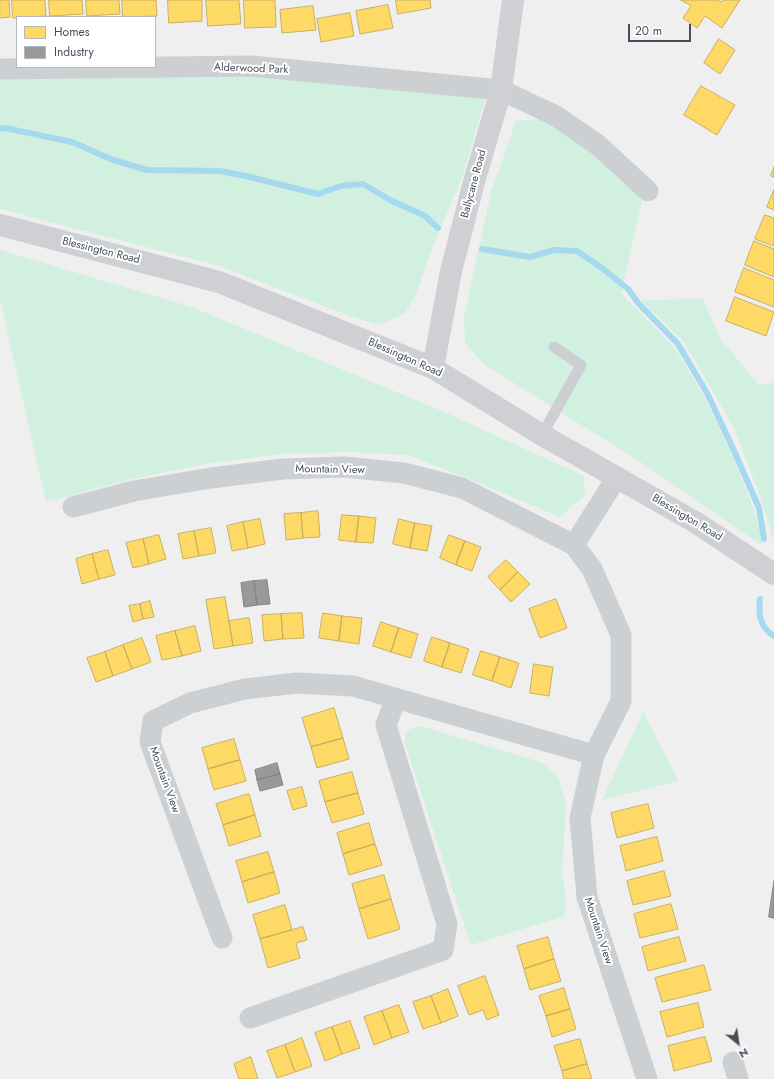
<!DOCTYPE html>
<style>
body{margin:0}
#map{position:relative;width:774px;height:1079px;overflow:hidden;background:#f0efef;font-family:Jost,sans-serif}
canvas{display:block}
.legend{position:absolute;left:16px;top:16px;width:140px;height:52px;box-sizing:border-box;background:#fff;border:1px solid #b5b9be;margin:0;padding:5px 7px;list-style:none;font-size:12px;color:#454f5c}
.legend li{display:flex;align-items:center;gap:8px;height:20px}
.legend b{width:20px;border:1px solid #b5b9be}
.north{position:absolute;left:718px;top:1023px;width:40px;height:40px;-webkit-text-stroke:3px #fff;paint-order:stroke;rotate:150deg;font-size:11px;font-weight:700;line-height:16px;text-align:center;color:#454f5c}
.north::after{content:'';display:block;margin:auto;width:14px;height:18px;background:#454f5c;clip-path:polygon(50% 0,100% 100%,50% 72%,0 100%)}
.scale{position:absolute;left:628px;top:24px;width:63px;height:18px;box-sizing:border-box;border:2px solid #454f5c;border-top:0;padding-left:5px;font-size:12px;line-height:14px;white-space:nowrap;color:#454f5c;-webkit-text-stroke:3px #fff;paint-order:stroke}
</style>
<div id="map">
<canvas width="774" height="1079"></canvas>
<ul class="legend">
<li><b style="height:11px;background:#ffd966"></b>Homes</li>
<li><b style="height:11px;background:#999"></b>Industry</li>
</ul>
<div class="north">N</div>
<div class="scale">20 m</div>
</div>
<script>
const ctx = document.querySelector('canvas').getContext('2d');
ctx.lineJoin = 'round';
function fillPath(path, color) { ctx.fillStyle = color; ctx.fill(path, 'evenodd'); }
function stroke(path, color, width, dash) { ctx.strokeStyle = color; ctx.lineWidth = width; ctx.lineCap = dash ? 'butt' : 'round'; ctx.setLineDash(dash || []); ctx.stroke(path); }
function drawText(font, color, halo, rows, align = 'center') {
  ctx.font = font + ' Jost,sans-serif'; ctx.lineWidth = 4; ctx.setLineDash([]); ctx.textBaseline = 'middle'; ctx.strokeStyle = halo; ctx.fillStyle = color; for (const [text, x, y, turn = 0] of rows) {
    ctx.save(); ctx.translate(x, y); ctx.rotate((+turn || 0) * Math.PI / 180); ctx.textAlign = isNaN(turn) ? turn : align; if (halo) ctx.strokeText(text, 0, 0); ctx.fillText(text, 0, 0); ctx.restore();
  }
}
const green = new Path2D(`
 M251,71l234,28 -23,79 -32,75 -14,42 -11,18 -26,12 -27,-8 -133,-51 -219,-57v-136z
 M555,118l89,75 -23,100 54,55 28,47 24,48 27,66 8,31 -1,5 -122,-84 -154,-96 -20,-22 -1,-26 27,-125 25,-71z
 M0,250l192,57 248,103 144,66 1,19 -25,22 -93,-39 -60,-23 -58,-3 -66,2 -72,9 -79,16 -86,23 -46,-202z
 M703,299l17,39 38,46 16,-1v156l-1,-1 -11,-36 -28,-74 -50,-86 -44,-42z
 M643,712l36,69 -77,19z
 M420,726l121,36 17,15 8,26 -4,70 4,25 -1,18 -94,29 -67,-204 4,-11z`);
const homes = new Path2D(`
 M0,0h9l1,17 -10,1z
 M12,0h33l1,16 -33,2z
 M49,0h33l1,14 -33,2z
 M86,0h33l1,14 -33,2z
 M122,0h34l1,16 -34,1z
 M168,0h34v21l-33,2z
 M206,0h33l2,24 -33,2z
 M244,0h31l1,27 -31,1z
 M396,0h34l1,8 -33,6z
 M681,0h37l3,2 2,-2h17l-18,28 -17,-12 -8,12 -14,-10 8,-12z
 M388,5l5,23 -33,6 -4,-23z
 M313,6l3,24 -34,3 -2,-23z
 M350,13l4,23 -33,6 -4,-23z
 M719,39l16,11 -15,24 -16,-11z
 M701,86l34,19 -18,30 -33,-20z
 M774,167v10l-3,-1z
 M774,190v20l-7,-3z
 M765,215l9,3v28l-19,-7z
 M754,241l20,8v28l-29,-12z
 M744,268l30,12v27l-39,-15z
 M735,297l39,15 -8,24 -40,-15z
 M318,511l2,26 -17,1 -2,-25z
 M301,513l2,25 -17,2 -2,-26z
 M342,515l17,1 -3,26 -17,-2z
 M359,516l17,2 -3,25 -17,-1z
 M260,519l5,25 -17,4 -5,-26z
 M399,519l16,4 -5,25 -17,-4z
 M243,522l5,26 -16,3 -5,-25z
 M415,523l17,3 -5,25 -17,-3z
 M211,528l5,25 -17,3 -5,-25z
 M194,531l5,25 -16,3 -5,-25z
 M159,535l7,24 -17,5 -6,-25z
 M449,535l16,6 -9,24 -16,-7z
 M143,539l6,25 -16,4 -7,-25z
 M465,541l16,6 -9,24 -16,-6z
 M108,550l7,25 -16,4 -7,-25z
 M92,554l7,25 -17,5 -6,-25z
 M506,560l12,12 -18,18 -12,-13z
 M518,572l12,12 -19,18 -11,-12z
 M225,597l8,49 -19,3 -8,-49z
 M556,599l11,29 -27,10 -11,-29z
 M150,601l4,16 -11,2 -3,-15z
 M140,604l3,15 -10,3 -4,-16z
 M302,613l2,25 -21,1 -2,-25z
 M323,613l19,3 -3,25 -20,-3z
 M281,614l2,25 -19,2 -2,-26z
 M342,616l20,2 -3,26 -20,-3z
 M249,618l4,25 -20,3 -4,-25z
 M381,622l18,6 -8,24 -18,-6z
 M195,626l6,25 -19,5 -7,-25z
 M399,628l19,6 -7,24 -20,-6z
 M175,631l7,25 -20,4 -6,-24z
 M432,637l18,6 -8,24 -18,-6z
 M142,638l9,24 -19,7 -9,-24z
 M450,643l19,6 -8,24 -19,-6z
 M123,645l9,24 -19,7 -8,-24z
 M481,651l19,6 -8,24 -19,-6z
 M105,652l8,24 -17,6 -9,-24z
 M500,657l19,6 -8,25 -19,-7z
 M534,664l19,3 -4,29 -19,-3z
 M334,708l9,30 -32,9 -9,-29z
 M343,738l6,21 -32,9 -6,-21z
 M234,739l6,21 -32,9 -6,-21z
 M240,760l6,21 -32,9 -6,-21z
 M352,772l6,21 -33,9 -6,-21z
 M302,787l5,19 -14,4 -6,-19z
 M358,793l6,21 -32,9 -7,-21z
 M249,794l6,21 -32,10 -7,-21z
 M648,804l6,24 -37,10 -6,-25z
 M255,815l6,21 -32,10 -6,-21z
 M369,823l6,21 -32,10 -6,-21z
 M657,837l6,24 -37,10 -6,-25z
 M375,844l7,21 -33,10 -6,-21z
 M268,852l6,20 -32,10 -6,-21z
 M664,871l7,25 -38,9 -6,-24z
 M274,872l6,21 -32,10 -6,-21z
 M384,875l7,24 -32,10 -7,-25z
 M391,899l9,30 -32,10 -9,-30z
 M671,904l7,25 -38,9 -6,-24z
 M285,905l7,25 -32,9 -7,-24z
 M303,927l4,13 -11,3 4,15 -32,10 -8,-29z
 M548,937l6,22 -30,10 -7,-23z
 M679,937l7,24 -38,10 -6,-24z
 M554,959l7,22 -31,9 -6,-21z
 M704,965l7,25 -49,12 -7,-24z
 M485,976l14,39 -12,5 -4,-10 -14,5 -11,-29z
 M564,988l6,21 -24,7 -7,-20z
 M448,989l10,27 -17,7 -10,-27z
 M431,996l10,27 -18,6 -10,-27z
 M698,1003l6,24 -37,10 -7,-25z
 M399,1005l10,27 -17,6 -10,-27z
 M570,1009l6,20 -24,8 -6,-21z
 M382,1011l10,27 -18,7 -10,-28z
 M350,1021l10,27 -18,6 -10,-27z
 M332,1027l10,27 -17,7 -10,-28z
 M705,1037l7,24 -38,10 -6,-25z
 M302,1038l10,28 -17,6 -10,-27z
 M580,1039l7,25 -25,7 -8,-25z
 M285,1045l10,27 -18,6 -10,-27z
 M251,1057l7,22h-19l-5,-15z
 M587,1064l5,15h-28l-2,-8z`);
const industry = new Path2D(`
 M267,580l3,24 -13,1 -3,-24z
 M254,581l3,24 -13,2 -3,-24z
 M277,763l3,11 -23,6 -2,-10z
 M280,774l3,11 -23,6 -3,-11z
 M774,881v37l-5,-1z`);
const stream = new Path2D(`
 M0,129l5,-1 67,14 41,18 34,10 73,1 30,6 68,17 23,-8 22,-2 27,16 35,16 13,12
 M482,249l48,8 24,-7 23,1 25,17 26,21 10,14 40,41 29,49 24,51 28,64 5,31
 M760,599c-2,16 0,28 14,37`);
const service = new Path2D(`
 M542,435l39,-70 -27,-18`);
const minor = new Path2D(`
 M0,69l251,-3 250,24 55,26 42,29 50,46
 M617,477l-43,68 18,24 29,66v66l-27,54 -14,63 7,79 60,182
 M73,507l61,-16 77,-13 72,-9 61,-2 60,6 58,15 112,57
 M222,938l-72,-196 3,-21 37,-18 55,-14 52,-6 56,3 241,69
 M250,1018l193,-68 4,-26 -61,-199 10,-27
 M733,1062l5,17`);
const secondary = new Path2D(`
 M0,225l219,57 214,86 109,67 153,87 79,52
 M433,368l18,-97 23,-89 27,-92 12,-90`);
const streetNames = [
 ["Alderwood Park",251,69,2],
 ["Ballycane Road",474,184,-75],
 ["Blessington Road",101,251,14],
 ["Blessington Road",405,358,24],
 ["Mountain View",330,470,1],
 ["Blessington Road",687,518,31],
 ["Mountain View",164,780,70],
 ["Mountain View",598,931,72]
];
fillPath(green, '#d2f0e0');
fillPath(homes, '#ffd966');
stroke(homes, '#c7b063', 1);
fillPath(industry, '#999');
stroke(industry, '#808387', 1);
stroke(stream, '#a5d9f0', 6);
stroke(service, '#cdd0d3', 11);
stroke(minor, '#cdd0d3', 21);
stroke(secondary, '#ced0d4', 22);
drawText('11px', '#454f5c', '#fff', streetNames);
</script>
